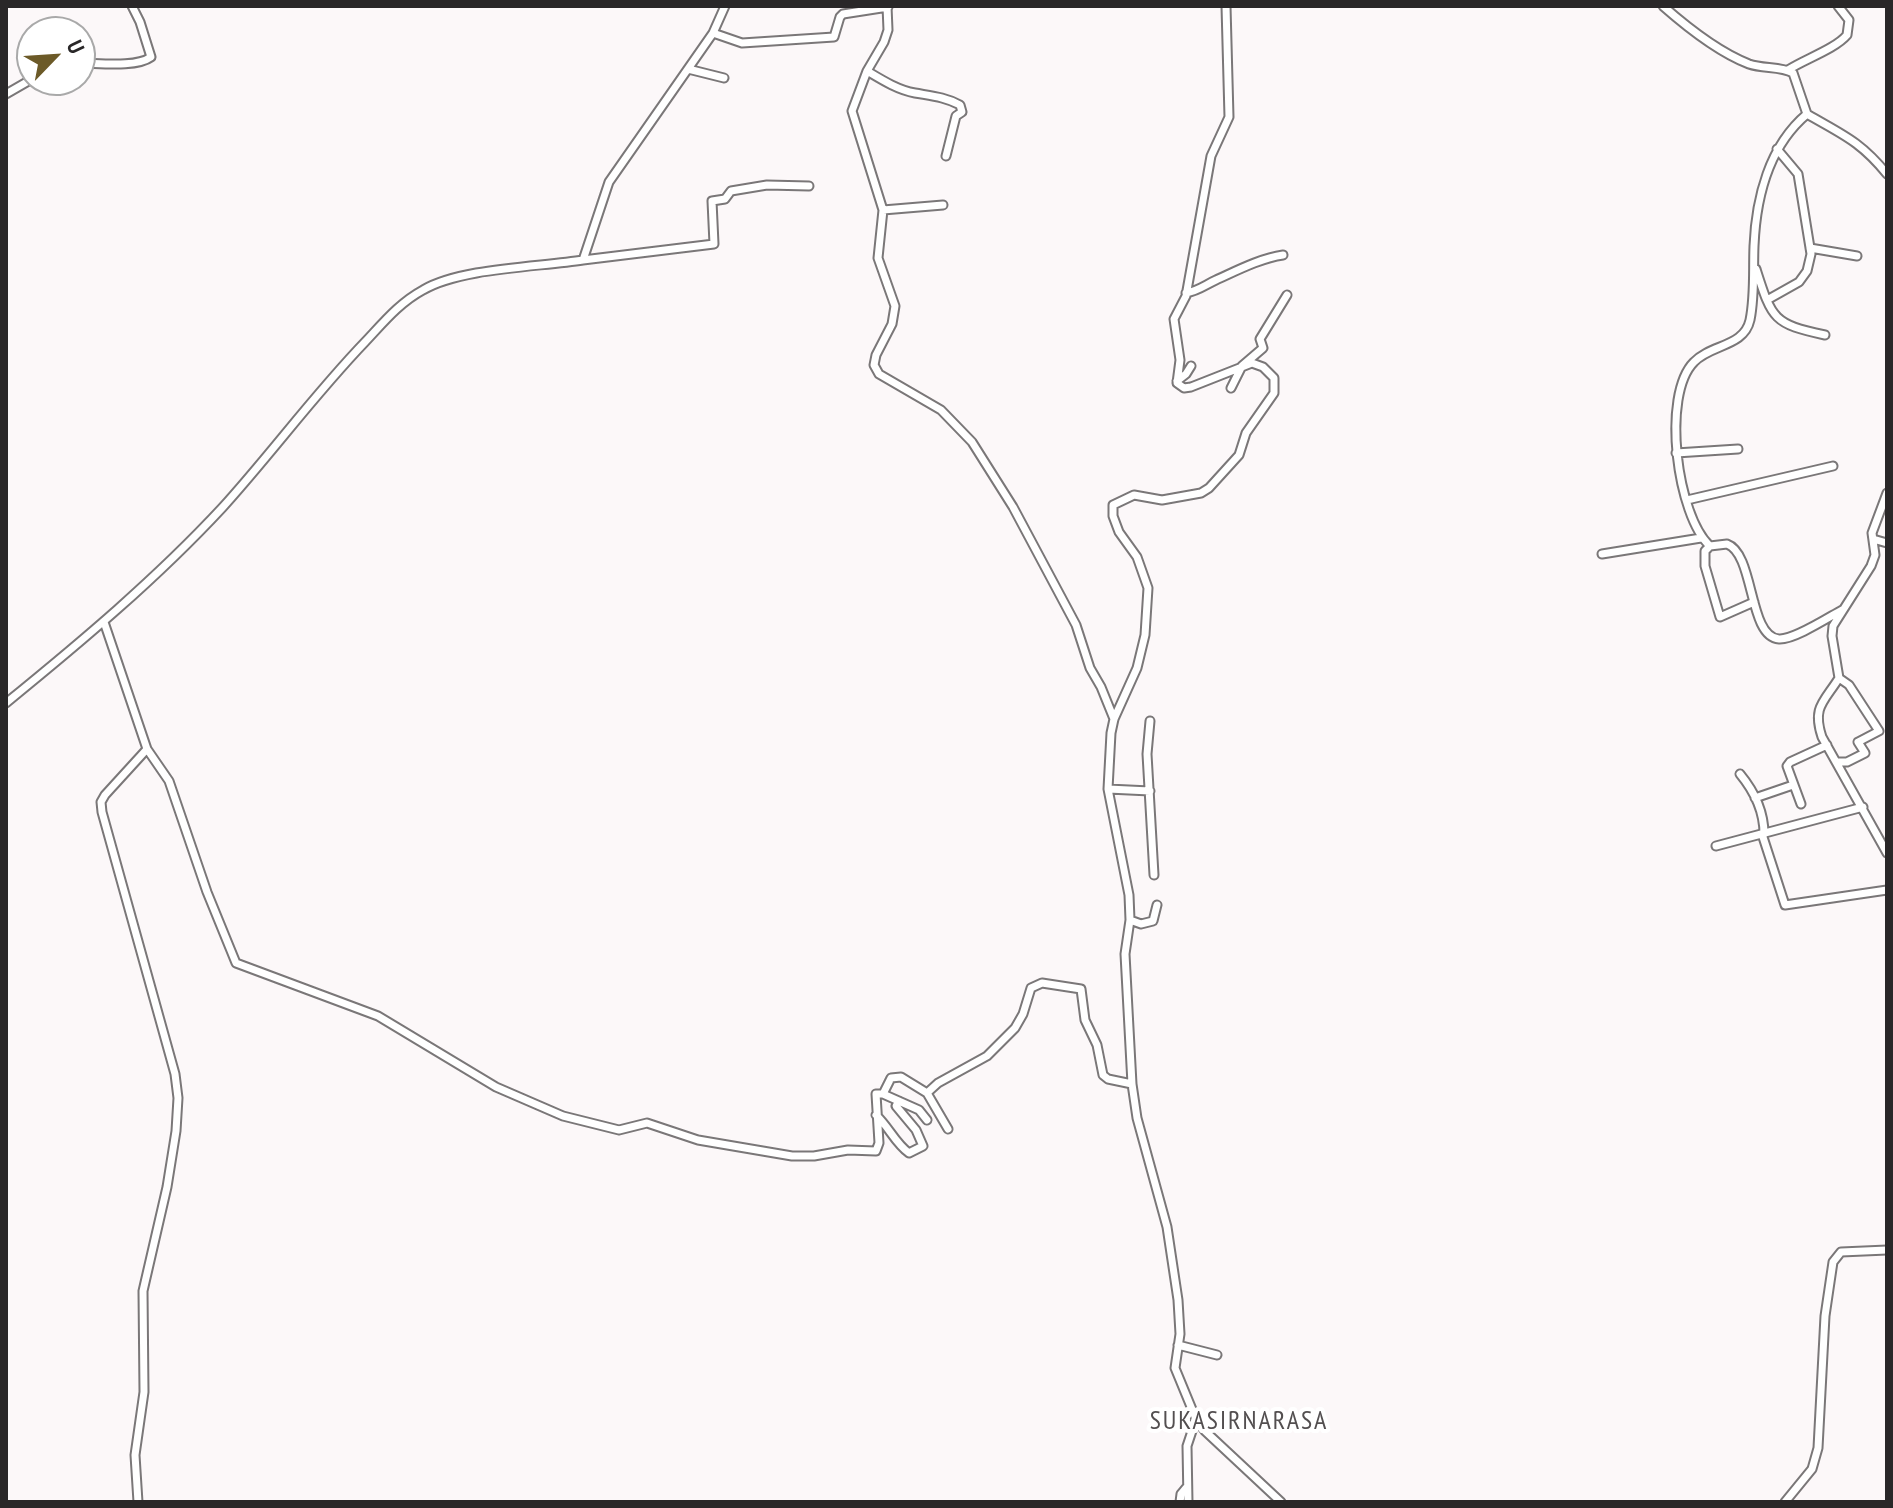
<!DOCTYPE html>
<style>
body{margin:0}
#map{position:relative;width:1893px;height:1508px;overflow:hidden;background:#fcf8f9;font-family:"PT Sans Narrow",sans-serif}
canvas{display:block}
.frame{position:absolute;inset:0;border:8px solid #292728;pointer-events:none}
.north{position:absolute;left:16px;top:16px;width:80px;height:80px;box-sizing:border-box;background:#fff;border:2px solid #a9a9a9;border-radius:50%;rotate:65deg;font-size:22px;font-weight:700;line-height:32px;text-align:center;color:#292728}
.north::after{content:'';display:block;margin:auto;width:28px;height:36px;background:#6c5a28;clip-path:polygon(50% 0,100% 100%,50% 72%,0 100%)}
</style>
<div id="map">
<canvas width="1893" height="1508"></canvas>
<div class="frame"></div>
<div class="north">U</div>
</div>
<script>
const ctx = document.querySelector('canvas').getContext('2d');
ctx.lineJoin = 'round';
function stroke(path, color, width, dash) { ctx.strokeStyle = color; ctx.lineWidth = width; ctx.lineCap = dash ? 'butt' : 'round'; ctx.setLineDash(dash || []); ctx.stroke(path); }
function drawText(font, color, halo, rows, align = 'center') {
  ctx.font = font + ' "PT Sans Narrow",sans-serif'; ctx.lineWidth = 8; ctx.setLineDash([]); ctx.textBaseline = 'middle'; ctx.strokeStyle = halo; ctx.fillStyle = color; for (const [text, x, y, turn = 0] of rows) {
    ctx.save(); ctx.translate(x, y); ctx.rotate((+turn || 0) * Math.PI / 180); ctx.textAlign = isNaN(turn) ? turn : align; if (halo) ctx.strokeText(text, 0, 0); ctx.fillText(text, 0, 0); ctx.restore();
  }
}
const street = new Path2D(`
 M887,6l1,24 -4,12 -17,29 -15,40 31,99 -5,48 17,48 -3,18 -16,31 -2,10 5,9 62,36 31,32 41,65 63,118 14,43 11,19 13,32
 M1226,6l3,111 -18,39 -25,140 -12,23 6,41 -3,23 7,5 7,-1 61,-24 11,4 11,11v15l-28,40 -7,22 -30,33 -8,5 -39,7 -28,-5 -21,10v11l6,16 18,25 11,31 -3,47 -8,33 -23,51 -3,14 -3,56 21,106 1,25 -5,34 7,130 5,34 30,109 11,73 2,34 -5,34 21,51 9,12 76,71
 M1663,6c25,22 55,46 86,58 14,5 32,2 44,9l14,41c36,21 53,27 80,60
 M713,33l29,10 92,-6 6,-20 3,-3 45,-7
 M80,63c18,0 56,5 71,-6l-11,-35 -8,-16
 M688,69l36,9
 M1788,70c17,-11 47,-21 59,-35l2,-15 -11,-14
 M867,71c15,9 31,19 48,22 17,3 30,4 45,12l2,7 -6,4 -10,40
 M6,94l26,-15
 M1807,114c-38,32 -51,84 -53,132 -1,24 1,50 -4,74 -6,27 -39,24 -56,42 -33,33 -17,154 16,184l17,-2c28,10 21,93 52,95 15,1 50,-22 63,-29
 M883,210l60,-5
 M1810,248l47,8
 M583,260l131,-16 -2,-43 13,-2 6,-8 36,-6 42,1
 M1756,269c16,50 17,55 69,66
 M1186,293c12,-2 19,-8 30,-13 20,-9 45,-22 67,-25
 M1767,300l32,-18 8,-11 4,-17 -13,-80 -21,-25
 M1177,381l9,-7 5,-8
 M1231,388l11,-22 21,-18 -3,-9 27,-44
 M1676,453l62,-4
 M1887,493l-15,40 3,22 -4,11 -38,60 -1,10 7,42c-15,24 -27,29 -17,59l65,116
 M1687,500l146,-34
 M1873,539l14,4
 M1710,546l-5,5v15l15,51 34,-15
 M1602,554l99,-16
 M104,622l43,127 -42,46 -4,7 1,10 73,262 3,24 -2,33 -9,56 -24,104 1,101 -9,63 3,47
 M6,703c75,-61 150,-124 216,-195 49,-54 92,-113 143,-166 18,-19 34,-39 58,-52 37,-22 115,-23 160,-30l26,-78 104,-149 12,-27
 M1150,721l-3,33 7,121
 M147,749l22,32 38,111 29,71 142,53 118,71 67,29 56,14 28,-7 51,17 94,16h22l34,-6 28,1 3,-8 -3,-49h7l8,-16 10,-1 26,16 11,-10 49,-27 28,-28 8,-14 8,-26 11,-5 39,6 4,31 12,25 6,30 5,4 24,5
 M1837,762h10l18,-9 -7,-11 21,-11 -30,-46 -10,-7
 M1740,774c14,17 24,38 24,60
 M1108,789l42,2
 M1755,798l38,-13
 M1801,804l-14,-38 3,-4 37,-17
 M1762,834l23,71 102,-15
 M1716,846l147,-39
 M1130,920l11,4 12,-3 4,-16
 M927,1093l21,36
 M883,1094l36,16 8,10
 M876,1115c13,12 19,28 33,38l14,-7 -7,-16 -20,-24 3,-5
 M1178,1345l39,10
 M1180,1502l1,-8 5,-6
 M1188,1502l-1,-56 9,-27
 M1785,1502l27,-33 6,-21 7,-132 8,-54 8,-10 46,-2`);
const quarterNames = [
 ["SUKASIRNARASA",1239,1422]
];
stroke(street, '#7a7778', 11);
stroke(street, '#fff', 7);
ctx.letterSpacing = '2px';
drawText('26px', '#534f50', '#fff', quarterNames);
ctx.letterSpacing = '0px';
</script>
